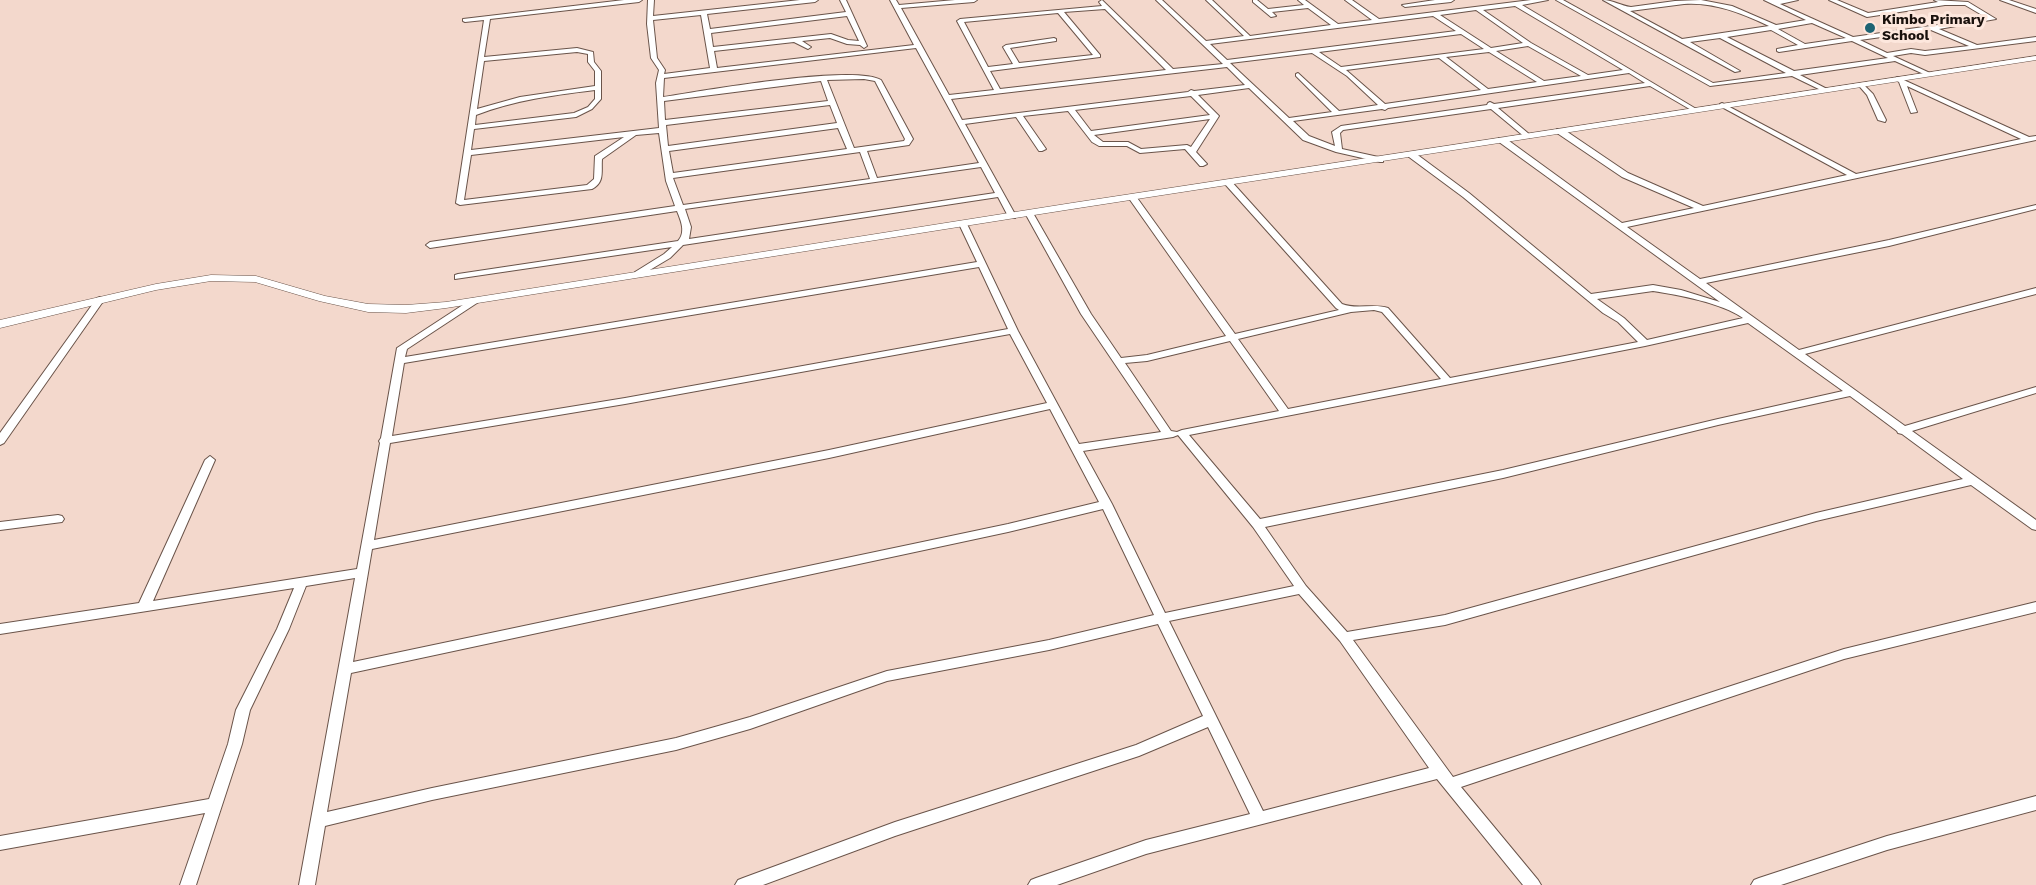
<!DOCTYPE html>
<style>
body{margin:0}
canvas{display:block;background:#f3d8cc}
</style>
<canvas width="2036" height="885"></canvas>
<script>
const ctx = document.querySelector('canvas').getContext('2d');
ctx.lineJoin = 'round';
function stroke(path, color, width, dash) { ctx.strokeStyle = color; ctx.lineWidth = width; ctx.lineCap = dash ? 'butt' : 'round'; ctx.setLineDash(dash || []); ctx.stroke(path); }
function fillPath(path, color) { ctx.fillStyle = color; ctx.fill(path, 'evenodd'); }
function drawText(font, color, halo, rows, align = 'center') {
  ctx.font = font + ' "Work Sans",sans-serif'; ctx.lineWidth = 6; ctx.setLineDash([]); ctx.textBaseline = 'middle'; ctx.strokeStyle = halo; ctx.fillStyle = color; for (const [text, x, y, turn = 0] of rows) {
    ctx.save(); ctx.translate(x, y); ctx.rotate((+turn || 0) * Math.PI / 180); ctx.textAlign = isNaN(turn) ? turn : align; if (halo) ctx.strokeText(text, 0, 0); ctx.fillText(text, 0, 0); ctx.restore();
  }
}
const minor = new Path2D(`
 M624,0h18l-3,2 -149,17 -6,38 93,-9 16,4 1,10 7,9v28l-9,10 -16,8 -102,12 -3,21 188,-22 -3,-45 3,-13 -8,-12 -4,-34 1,-24h6l-1,16 147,-16h18l-3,2 -108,12 3,15 136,-17 -6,-12h6l21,46 -3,2 -4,-3 -13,-1 -17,-6 -28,3 9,6 -3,2 -14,-7 -80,9 3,17 197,-23 -24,-45h6l3,5 56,-5h22l-3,2 -73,6 48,87 45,-5 -37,-69 3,-2 142,-13 -3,-4 3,-2 71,69 50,-5 -67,-64h6l44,41 38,-5 -38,-36h6l38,36 81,-11 -23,-17 -36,4 4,4 -5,1 -18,-15v-2h4l11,9 36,-4 -6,-5h7l33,24 34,-4 -27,-20h7l27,19 152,-19h17l-26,5 176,105 -5,1 -43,-25 -152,22 31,26v4h-3l-35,-29 -148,21 -3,3 2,16 41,9v4h-3l-44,-10 -33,-12 -54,-52 -51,7 21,21 -23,36 11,12 -4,2h-3l-15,-17 -45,4 -13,-7h-28l-7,-4 -24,-31 -45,5 23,33 -4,2h-3l-23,-34 -51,7 51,92 -1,2h-6l-11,-21 -315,48 -13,13 -32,19 -4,-3 1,-2 29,-18 8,-7 -217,32v-4l3,-1 220,-33c8,-9 3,-20 -1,-30l-247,37 -4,-3 4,-3 245,-36 -9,-25 -7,-48 -23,2 -34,24c-1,13 3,23 -10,30l-132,16 -4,-2 28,-183 -19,2 -2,-1v-2zM1515,6l108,64 -35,5 -57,-32 -48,-33zM1105,9l61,61 -166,19 -10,-18 110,-14v-2l-36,-43zM1476,10l47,33 -32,5 -51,-33zM1058,13l35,42 -74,8 -9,-15 46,-7v-2l-2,-1 -48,7 -3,2 10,17 -25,3 -24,-45zM701,15l9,53 -46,6 1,-4 -8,-12 -4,-38zM847,16l12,25 -11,-1 -17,-6 -118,13 -2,-14zM1433,16l23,15 -229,29 -17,-16zM1461,34l23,15 -143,18 -22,-15zM1528,46l53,30 -37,5 -48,-30zM916,48l63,115 -102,15 -10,-27 42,-6 4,-6 -32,-59c-28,-16 -178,11 -218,17l1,-19zM577,52l11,2v8l7,9v15l-75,11 -43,12 7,-48zM1489,52l48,30 -49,7 -42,-32zM1312,53l35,23 31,29 -39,6 -41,-38 -2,1v2l36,36 -43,6 -59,-55zM1439,58l42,32 -96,14 -39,-34zM1227,67l18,18 -51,6 -3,-1 -3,2 -226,28 -11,-21zM1629,73l16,10 -151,21 -4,-2 -2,1 -1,2 -146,21 -9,6 3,14 -26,-10 -16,-15 89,-12 3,1 3,-2zM864,79l11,2 30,58 -1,2 -50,7 -27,-68zM821,81l7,20 -163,19 -1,-19zM595,90v9l-7,8 -14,6 -99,12 1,-10c39,-15 78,-20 119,-25zM1191,96l19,19 -119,16 -16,-21zM830,105l7,18 -169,23 -2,-21zM1210,119l-19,28 -4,-2 -46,4 -13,-7h-25l-9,-7zM838,128l9,21 -174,24 -4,-22zM624,137l-29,19 -1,23 -7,6 -123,15 7,-45zM860,152l10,27 -187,26 -10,-27zM981,167l14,26 -306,46 2,-12 -6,-18z
 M1435,0h19l-3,2 -46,5 -3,-2z
 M1556,0h7l150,83 73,-10 -66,-35 -30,4 50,29 -5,1 -132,-72c10,0 18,6 28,7l44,-6 26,-1 31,6 44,19 30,-5 -42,-20h34l-18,4 73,33 134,-19 -22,-13h-20l-78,12 -38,-17h8l31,13 70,-11 -4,-2 34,2 28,17 -57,10 38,16 59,-8v4l-111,14 -14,-2 -18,3 37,17 1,1 -3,2 -33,-15 -95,14 27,14v2l-2,1 -33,-16 -82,10zM1684,4c31,-2 57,9 85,22l-87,13 -52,-28zM1812,23l34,15 -41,6 -27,-15zM1771,30l27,15 -21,4v2l2,1 73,-11 36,17 -94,13 -67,-34zM1931,30l38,16 -44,5 -14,-2 -24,4 -27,-13z
 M2000,0h9l27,9v4z
 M1897,77l132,60 7,-1v4l-409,87 73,52 189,-39 147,-35v4l-147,37 -183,37 93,67 237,-62v6l-231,60 100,72 131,-39v6l-124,38 124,89v10l-4,-1 -61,-44 -155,36 -371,104 -92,15 100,137 391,-128 192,-47v10l-192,47 -383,128 77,93 3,5h-18l-86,-106 -291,75 -89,31h-29l3,-5 5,-2 110,-38 104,-26 -42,-87 -69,29 -244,80 -132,49h-28l3,-5 5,-2 152,-56 241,-77 67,-29 -45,-92 -109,26 -162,31 -137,48 -74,21 -244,50 -107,26 -10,59h-16l56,-307 -49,8 -17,43 -39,81 -8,34 -46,141h-16l25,-72 -205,37v-14l209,-37 19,-55 8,-34 41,-81 17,-41 -294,46v-10l139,-21 66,-143 5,-4 5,4 -62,141 204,-32 23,-126 -1,-2 2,-3 16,-90 75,-49 3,-1 5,3 -73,48 -2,8 572,-95 -18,-38 4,-2 4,2 51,107 61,113 82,-12 -80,-118 -56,-101 1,-2h6l1,2 58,101 30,44 26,-3 79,-19 -98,-139 4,-2h3l100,139 104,-24 -3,-2 -112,-125 1,-2h6l111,123c15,6 31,-1 46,4l62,70 188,-36 -20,-20 -15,-9 -140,-116 -54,-40v-4h6l54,40 122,101 62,-9 28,5 39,12 -221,-160v-4h6l117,85 72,-15 -72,-31 -65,-44v-4h6l65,44 75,33 144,-31 -127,-69v-2l2,-1 134,71 165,-35 -114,-53 10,26 -6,1 -12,-31 -5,-3zM979,267l29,62 -383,69 -233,38 12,-73zM1653,291c26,4 69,12 90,27l-96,22 -23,-22 -27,-19zM1374,310l8,2 59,67 -153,30 -50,-70 113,-27zM1748,323l95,68 -125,28 -215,51 -243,49 -71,-84 456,-89zM1010,334l37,69 -218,47 -455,90 16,-97 235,-39zM1230,341l49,70 -97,19 -5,2 -6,-1 -46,-68 22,-2zM1850,396l47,35 1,2 4,1 61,45 -147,34 -371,102 -98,17 -41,-46 -41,-59 238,-49 215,-53zM1050,409l49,93 -91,22 -655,138 19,-113 457,-91zM1178,435l75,92 41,59 -129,27 -53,-109 -29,-53 90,-14zM1103,509l51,106 -105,25 -162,31 -137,46 -74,21 -244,50 -105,24 24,-139 657,-141zM1299,594l41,47 89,127 -166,43 -94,-190z
 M1860,85h4l9,9 13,26 -1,2 -7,-2 -11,-25 -7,-8z
 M100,297l4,3 -100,143 -4,2v-12l97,-135z
 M58,515l4,1 2,3 -2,3 -62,8v-8z
 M2036,796v14l-149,40 -106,35h-30l3,-5 5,-2 128,-42z`);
const tertiary = new Path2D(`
 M2036,56v4l-964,149 -626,99 -40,5 -38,-1 -49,-11 -64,-19 -44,-1 -55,9 -156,38v-8l156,-36 55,-9 45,1 69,20 43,8 38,1 40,-3 626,-99z`);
const markers = [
 [1870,28,6,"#1c6373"]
];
const farPoinames = [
 ["Kimbo Primary",1882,20],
 ["School",1882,36]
];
stroke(minor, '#6a544a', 2);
stroke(tertiary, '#6a544a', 1);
fillPath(minor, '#fff');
fillPath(tertiary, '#fff');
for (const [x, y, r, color] of markers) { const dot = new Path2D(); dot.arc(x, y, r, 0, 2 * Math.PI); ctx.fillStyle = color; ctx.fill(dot); stroke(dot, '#fde7dd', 2); }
drawText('bold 14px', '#19100c', '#fde7dd', farPoinames, 'left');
</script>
